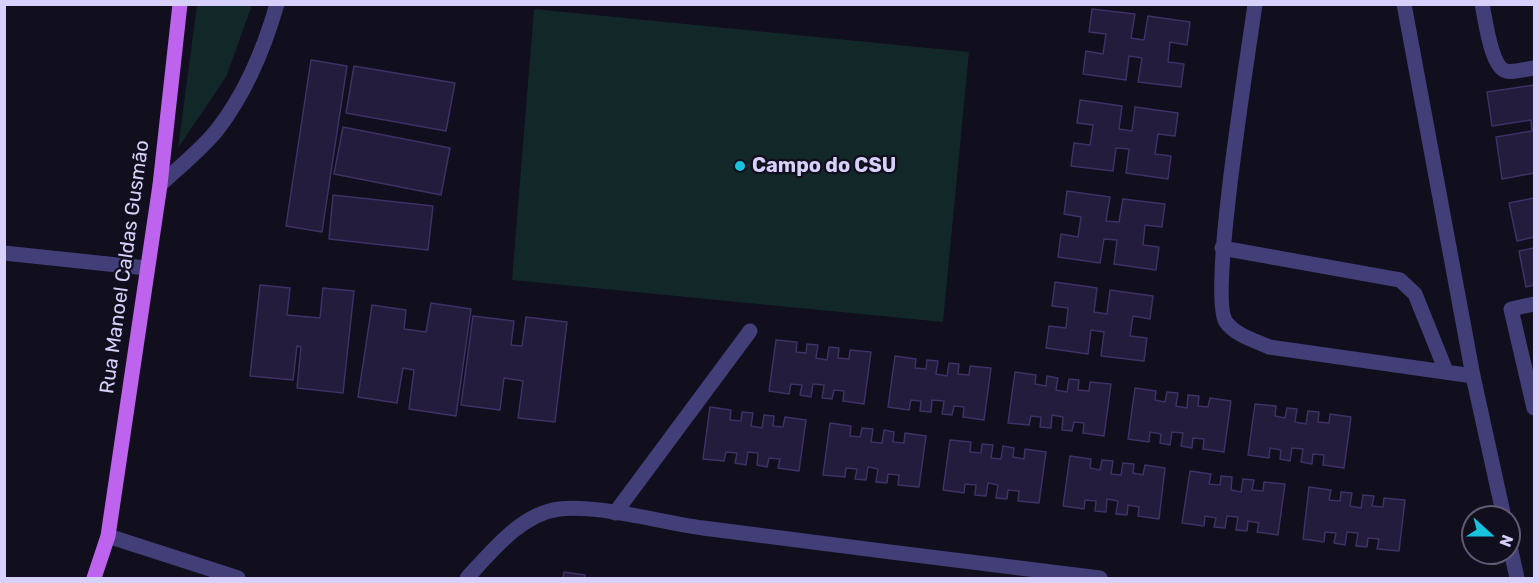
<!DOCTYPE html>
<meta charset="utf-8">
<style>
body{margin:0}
#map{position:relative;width:1539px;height:583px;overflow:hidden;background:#110e1d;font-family:Rubik,sans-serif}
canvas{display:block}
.frame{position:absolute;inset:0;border:6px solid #d6d0fa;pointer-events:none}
.north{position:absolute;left:1461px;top:505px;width:60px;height:60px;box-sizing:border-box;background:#110e1d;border:2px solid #605c75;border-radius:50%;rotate:111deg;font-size:16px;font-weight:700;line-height:24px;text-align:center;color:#d6d0fa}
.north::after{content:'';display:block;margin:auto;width:21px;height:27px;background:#18c3dd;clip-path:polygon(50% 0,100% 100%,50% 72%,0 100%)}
</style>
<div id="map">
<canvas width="1539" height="583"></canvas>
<div class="frame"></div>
<div class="north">N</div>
</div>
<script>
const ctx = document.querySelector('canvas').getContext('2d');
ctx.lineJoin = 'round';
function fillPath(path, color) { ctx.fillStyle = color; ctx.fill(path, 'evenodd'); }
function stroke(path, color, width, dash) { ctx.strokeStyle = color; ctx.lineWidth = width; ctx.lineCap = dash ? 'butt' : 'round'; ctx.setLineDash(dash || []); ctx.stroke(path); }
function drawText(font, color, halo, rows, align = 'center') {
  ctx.font = font + ' Rubik,sans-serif'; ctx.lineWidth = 4.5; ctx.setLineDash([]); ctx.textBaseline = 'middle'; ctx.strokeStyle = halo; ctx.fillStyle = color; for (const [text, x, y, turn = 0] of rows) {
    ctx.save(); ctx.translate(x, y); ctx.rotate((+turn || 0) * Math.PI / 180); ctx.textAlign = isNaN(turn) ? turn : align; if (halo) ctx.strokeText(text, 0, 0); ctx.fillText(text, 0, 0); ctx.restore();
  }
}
const green = new Path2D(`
 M197,5h55l-26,72 -48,71z
 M534,9l435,43 -26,270 -431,-42z`);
const building = new Path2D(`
 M1092,9l43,5 -4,24 13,2 4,-24 42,6 -3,23 -17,-3 -2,20 16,2 -3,23 -43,-5 4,-24 -13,-2 -3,24 -43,-6 3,-23 17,3 3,-20 -17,-2z
 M311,60l36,6 -25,166 -36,-6z
 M354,66l101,17 -9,48 -100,-18z
 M1534,85v88l-32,6 -6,-42 36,-6 -1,-11 -39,6 -5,-34z
 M1080,100l42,6 -3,23 13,2 3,-24 43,6 -3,23 -17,-2 -3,20 16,2 -3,23 -42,-6 3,-24 -13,-1 -3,23 -42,-5 3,-23 16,2 3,-20 -16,-2z
 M343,127l107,21 -9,47 -107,-21z
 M1067,191l43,6 -4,24 13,1 4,-23 42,5 -3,23 -17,-2 -2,20 16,2 -3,23 -42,-6 3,-24 -13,-1 -4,24 -42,-6 3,-23 17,3 3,-20 -17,-3z
 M333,195l100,11 -5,44 -99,-11z
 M1534,198v39l-17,4 -8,-38z
 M1534,248v37l-8,2 -7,-36z
 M1055,282l42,6 -3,24 13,2 3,-24 43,6 -3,23 -17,-3 -3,20 17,2 -3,23 -43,-5 3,-24 -13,-2 -3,24 -42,-6 3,-22 17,2 2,-20 -16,-2z
 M260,285l30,3 -3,27 33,3 3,-30 31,3 -11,102 -46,-5 4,-41 -4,-1 -4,34 -43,-4z
 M431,303l40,6 -15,107 -47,-7 5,-39 -11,-2 -6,35 -39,-6 14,-92 34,5 -2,19 22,3z
 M473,316l41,5 -3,24 11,1 4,-29 41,5 -12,100 -37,-4 5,-37 -19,-3 -4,32 -39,-5z
 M776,340l21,2 -1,10 10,1 1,-9 11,1 -2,13 11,2 2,-13 10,1 -1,10 11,1 1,-9 21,2 -7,52 -21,-3 1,-10 -10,-1 -2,9 -10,-1 2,-13 -11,-1 -2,13 -11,-2 2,-10 -11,-1 -2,10 -20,-3z
 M895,356l21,3 -1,9 11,1 1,-9 11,1 -2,13 11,2 2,-13 10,1 -1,10 11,1 1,-9 21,2 -7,52 -21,-3 1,-10 -10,-1 -2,9 -10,-1 2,-13 -12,-1 -1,12 -11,-1 1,-10 -10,-1 -2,10 -21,-3z
 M1015,372l21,3 -1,9 11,2 1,-10 11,2 -2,12 11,2 2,-13 10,1 -1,10 11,1 1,-9 21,2 -7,52 -21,-3 1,-10 -10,-1 -2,9 -10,-1 1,-13 -11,-2 -1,13 -11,-1 1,-10 -10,-1 -2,9 -21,-2z
 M1135,388l21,3 -1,9 10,2 2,-10 11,1 -2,13 11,2 1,-13 11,1 -1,10 10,1 2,-9 21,3 -7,51 -21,-3 1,-10 -11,-1 -1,10 -11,-2 2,-13 -11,-1 -2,13 -10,-2 1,-9 -11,-2 -1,10 -21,-3z
 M1255,404l21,2 -1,10 10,2 2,-10 10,1 -2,13 11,2 2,-13 11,1 -1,10 11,1 1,-9 21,3 -7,51 -21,-3 1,-10 -11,-1 -1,10 -11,-2 2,-13 -11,-1 -2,13 -10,-2 1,-9 -11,-2 -1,10 -21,-3z
 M710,407l21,3 -1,10 11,1 1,-9 11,1 -2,13 11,2 2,-13 10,1 -1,10 10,1 2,-10 21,3 -7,51 -21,-3 2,-9 -11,-1 -2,9 -10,-2 1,-12 -10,-1 -2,13 -11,-2 2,-10 -11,-1 -2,9 -21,-2z
 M830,423l21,3 -1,10 10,1 2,-9 11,1 -2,13 11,1 2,-13 10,2 -1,10 11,1 1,-10 21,3 -7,51 -21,-2 1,-10 -11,-1 -1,9 -11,-1 2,-13 -10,-2 -2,13 -11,-1 2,-10 -11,-1 -1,9 -22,-2z
 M950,440l21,2 -1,10 11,1 1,-9 11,1 -2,13 10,1 2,-13 11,2 -1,9 11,2 1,-10 21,3 -7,51 -21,-2 1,-10 -11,-1 -1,9 -11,-1 2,-13 -10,-2 -2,13 -11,-1 1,-10 -11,-1 -1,9 -21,-3z
 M1070,456l21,3 -1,9 10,2 2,-10 11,1 -2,13 10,1 2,-12 11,1 -1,9 10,2 2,-10 20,3 -6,51 -21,-3 1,-9 -11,-2 -1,10 -11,-1 2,-13 -11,-2 -1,13 -11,-1 1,-10 -11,-1 -1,9 -21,-3z
 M1190,471l21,3 -2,10 11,1 1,-9 11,1 -1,13 10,2 2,-13 11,1 -2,10 11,1 1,-9 21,2 -7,51 -21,-3 2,-9 -11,-2 -1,10 -11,-1 2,-13 -11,-1 -2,12 -11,-1 2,-9 -11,-2 -1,10 -22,-3z
 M1309,487l22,3 -2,10 11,1 1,-9 11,1 -2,13 11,2 2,-13 11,1 -2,10 11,1 1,-9 21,2 -6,51 -22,-2 2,-10 -11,-1 -1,9 -11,-1 2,-13 -11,-1 -2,13 -11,-2 2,-10 -11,-1 -1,10 -21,-3z
 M564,572l21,3 -1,3h-21z`);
const minor = new Path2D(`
 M1255,4c-6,46 -47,292 -29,318 9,13 30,19 43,25l204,29
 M1404,4l69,372 31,141
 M1482,4c3,14 9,63 24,67 7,2 20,-2 28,-3
 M160,185c19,-18 41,-35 57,-55 29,-37 47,-81 60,-126
 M1222,248l178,32 15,14 31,77
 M4,253l142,15
 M1534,304l-23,5 23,99
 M615,513l135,-182
 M108,536l130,42
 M1509,542l8,36
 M467,578c25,-27 54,-64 92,-69 39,-5 104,14 144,19 132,17 265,34 397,50`);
const major = new Path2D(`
 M94,578l14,-42 52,-351 20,-181`);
const markers = [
 [740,166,6,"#18c3dd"]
];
const poiNames = [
 ["Campo do CSU",752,166]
];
const streetNames = [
 ["Rua Manoel Caldas Gusmão",125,267,-82]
];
fillPath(green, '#122727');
fillPath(building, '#241c3c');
stroke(building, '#3d3166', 1.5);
stroke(minor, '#423e77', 15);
stroke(major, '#be63ee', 15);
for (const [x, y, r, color] of markers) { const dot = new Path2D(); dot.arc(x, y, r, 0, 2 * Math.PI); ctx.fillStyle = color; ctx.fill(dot); stroke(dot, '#110e1d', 2); }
drawText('bold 20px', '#d6d0fa', '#110e1d', poiNames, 'left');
drawText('20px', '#d6d0fa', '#110e1d', streetNames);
</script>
